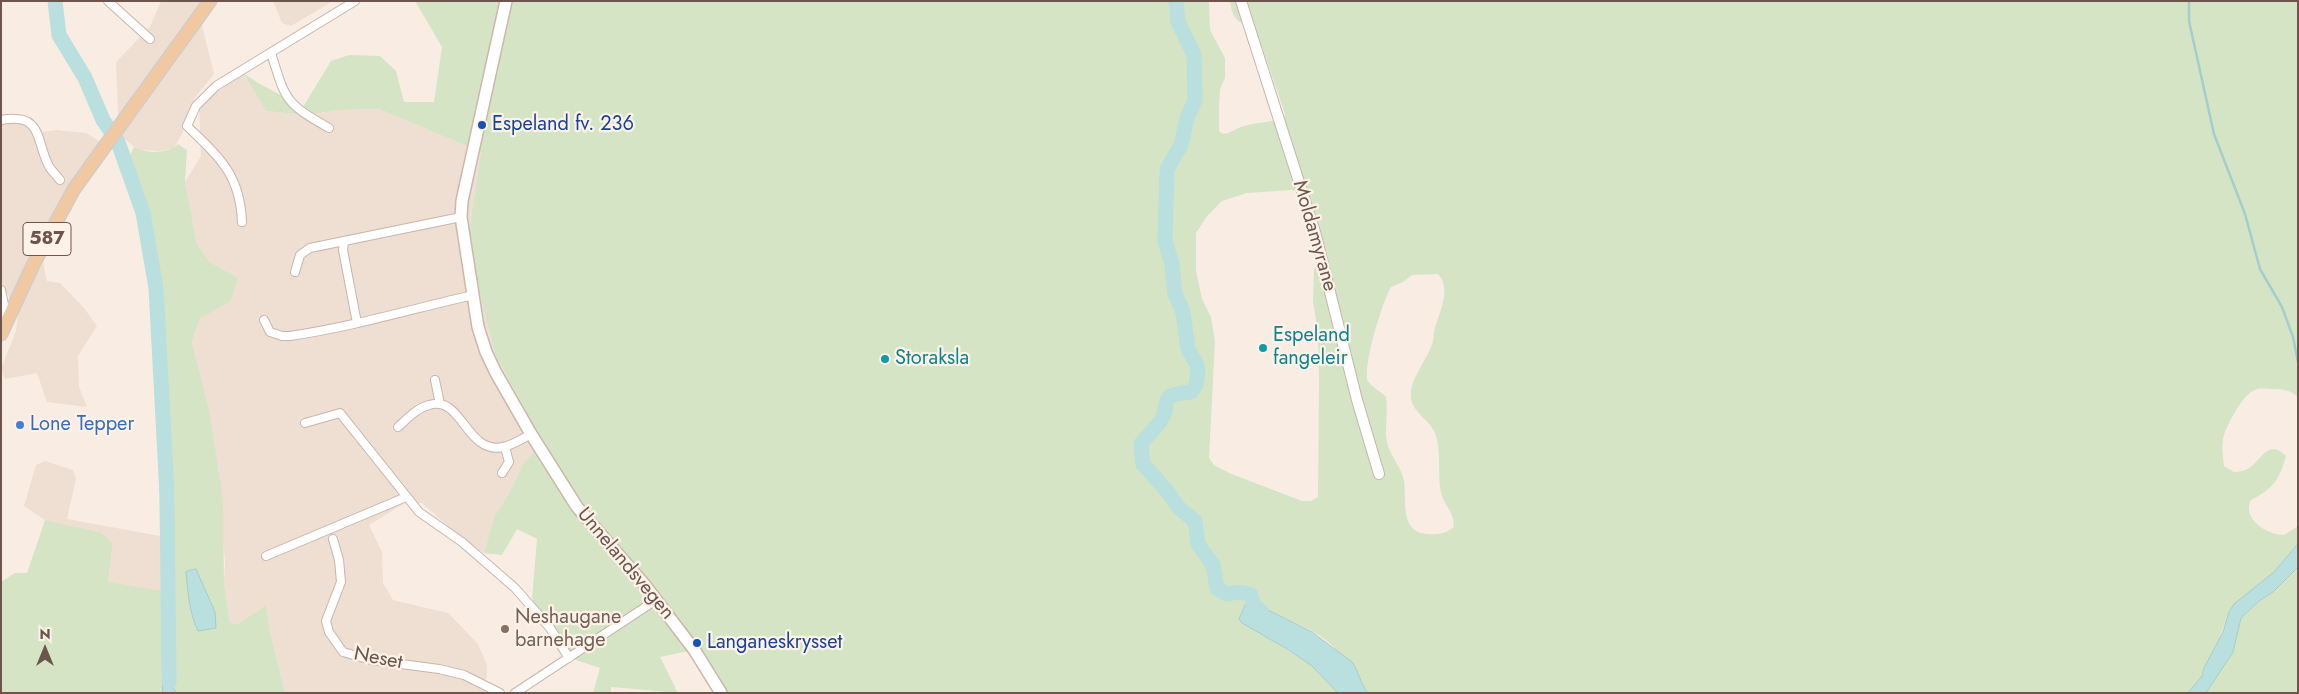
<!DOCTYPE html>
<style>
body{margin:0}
#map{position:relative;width:2299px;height:694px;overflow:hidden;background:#f9ede3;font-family:Jost,sans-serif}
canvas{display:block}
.frame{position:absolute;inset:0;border:2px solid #6d544c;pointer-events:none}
.north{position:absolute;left:20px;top:624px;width:50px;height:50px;-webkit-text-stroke:4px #fcf2e8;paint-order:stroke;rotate:0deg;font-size:14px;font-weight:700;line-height:20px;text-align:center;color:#6d544c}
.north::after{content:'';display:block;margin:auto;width:18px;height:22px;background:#6d544c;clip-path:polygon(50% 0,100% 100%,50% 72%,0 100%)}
</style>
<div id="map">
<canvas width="2299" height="694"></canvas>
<div class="frame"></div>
<div class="north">N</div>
</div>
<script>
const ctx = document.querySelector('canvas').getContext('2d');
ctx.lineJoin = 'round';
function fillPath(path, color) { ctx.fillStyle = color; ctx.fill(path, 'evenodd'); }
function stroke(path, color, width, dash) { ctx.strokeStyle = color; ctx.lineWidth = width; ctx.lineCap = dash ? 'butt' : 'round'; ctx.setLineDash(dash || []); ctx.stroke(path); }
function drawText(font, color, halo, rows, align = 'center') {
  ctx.font = font + ' Jost,sans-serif'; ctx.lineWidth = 4.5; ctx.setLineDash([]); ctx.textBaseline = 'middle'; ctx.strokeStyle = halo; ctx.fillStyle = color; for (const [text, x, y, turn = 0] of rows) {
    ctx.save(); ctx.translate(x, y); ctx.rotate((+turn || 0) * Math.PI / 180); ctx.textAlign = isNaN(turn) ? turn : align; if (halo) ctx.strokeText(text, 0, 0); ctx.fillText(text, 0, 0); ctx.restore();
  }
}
const residential = new Path2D(`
 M161,1h44l-4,21 13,52 -20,25 -12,35 -8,14 -14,3 -22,-1 -19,-16 -3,-72 34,-35z
 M273,1h60l-42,25 -9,-3z
 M243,73l23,38 40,4 32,-5 41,-1 102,43 -12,78 9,57 17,67 47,89 -48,74 -10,36 -26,-18 -36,-32h-17l-36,22 13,27 1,31 10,17 55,13 30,31 9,21 -1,28h-201l-15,-62 -4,-26 -28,19 -8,-1 -6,-41 1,-21 -16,-152 -17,-67 8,-24 29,-16 9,-24 -28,-16 -13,-18 -12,-62 16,-26 -2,-50z
 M5,122l17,1 7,4 4,6 23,-3 30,3 15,9 -61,106 7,33 13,2 24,25 13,18 -19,30 1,31 8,20 -40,-5 -10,-29 -32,6 -4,-10 15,-38 3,-23 -8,-7 -10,-20v-158z
 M45,461l28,9 3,9 -9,40 104,19 2,47 -6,86 -4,11 -55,-100 5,-39 -13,-11 -55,-12 -21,-14 12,-41z`);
const green = new Path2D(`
 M415,1h794l1,29 15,28v20l-5,11 -1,17v25l4,3c7,-1 11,-4 18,-7 14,-5 29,-4 43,-9l1,-4 -26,-76c-11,-18 -26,-9 -29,-37h1068v396c-8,-7 -15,-8 -25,-8 -5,0 -11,-1 -16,0 -13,3 -29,34 -33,46 -3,10 -1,21 0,31l10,6c6,0 10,-1 15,-4 12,-7 19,-30 37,-12 -7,24 -12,32 -35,44 -10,19 17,35 33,35l14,-9v18l-24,28 -45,40 -11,30 -14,26 -2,8 -14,17h-820c-14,-17 -24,-38 -41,-52 -21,-17 -50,-23 -72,-39v-5l-6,-1 -10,23 73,47 26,27h-614l-26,-44 -38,8 18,36 -67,-6v6h-18l7,-25 -33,-11 -35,-58 5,-60 -20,-10 -15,26 -18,-2 10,-36 16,-25 13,-27 19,-23 -47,-88 -17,-67 -9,-57 12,-78 -102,-43 -41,1 -32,5 -40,-4 -23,-38 17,11 43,23 28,-46 18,-6 31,1 16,15 8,31h30l8,-55zM1292,190l8,2 22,68 -8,9 -1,33 5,29 1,49 -1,117 -7,4h-9l-73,-28 -15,-8 -5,-7 6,-117 -4,-24 -9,-18 -6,-28v-38l11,-17 15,-15 25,-8zM1438,274c14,15 1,39 -3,54 -2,7 -1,13 -4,19 -5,13 -20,33 -20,45 -2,20 17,25 24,41 7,18 2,41 6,60 3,12 16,23 12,35 -9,6 -16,7 -26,6 -28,-2 -20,-34 -23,-53 -2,-12 -12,-23 -16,-35 -5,-15 1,-33 -2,-49 -5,-6 -15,-10 -18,-16 -6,-13 15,-81 23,-94l12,-5 9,-7z
 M178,144l9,6 -2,32 12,62 13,18 28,16 -8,24 -30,16 -8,24 17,67 14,92 1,81 6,41 8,1 28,-19 4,26 15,62h-108l-8,-11h-5l-2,11h-161v-111l14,-9h12l18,-53 55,12 13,11 -5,39 55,9 1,89 3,-9 6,-86 -2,-47 -11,-1 -1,-108 -4,-44 -2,-83 -26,-140 7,-15c11,7 34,7 44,-3z
 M2298,567v126h-92l27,-41 8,-34 18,-17 14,-9z`);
const water = new Path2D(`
 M2298,544v23l-25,25 -14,9 -18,17 -8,34 -27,41h-18l14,-17 2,-8 19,-36 6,-20 5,-8 40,-32z
 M196,569l19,43 1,16 -18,3c-9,-19 -10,-38 -12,-59z
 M1253,594l3,8 6,5 50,25 40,30c7,10 8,21 16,31h-30l-26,-27 -25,-17 -45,-26 -3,-4 10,-23z
 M163,682h6l8,11h-14z`);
const stream = new Path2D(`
 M2189,1v20l25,113 31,80 15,55 22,38 11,30 5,25`);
const river = new Path2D(`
 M55,1l4,34 26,43 18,42 15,22 25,71 13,75 11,206 2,188
 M1176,1l2,21 16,33 1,45 -8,18 -6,27 -14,24 -2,72 7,23 3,30 8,18 5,37 8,14 2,7 -2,15 -5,7c-38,3 -17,12 -32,31 -5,7 -12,13 -18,21l2,20 24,27 12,17 16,13 3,23 15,21 4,23 10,6c8,-2 16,-3 24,1l2,10 8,6`);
const minor = new Path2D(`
 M108,1l42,38
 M271,53c15,48 14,50 58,75
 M1,120c44,-8 34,23 49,48 3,4 7,8 10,12
 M242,222c-2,-48 -23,-65 -55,-96l9,-20 20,-20 139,-85
 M344,243l-1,7 14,73
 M295,272l5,-17 10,-7 151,-31
 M1,290l3,15 -3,10
 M264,320l6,12 12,4h8c62,-9 122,-27 183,-41
 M435,380l5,24
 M305,423l35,-10 79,99 43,30 53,46 35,40 19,30
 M398,427c9,-8 19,-19 31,-22 33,-11 37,50 74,42 10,-2 19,-8 28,-13
 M502,473l7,-11 -4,-15
 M333,539l6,21 2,22 -15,39 3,11 14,20 28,8 68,9 25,6 36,18
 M266,556l140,-59
 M515,693l141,-93`);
const tertiary = new Path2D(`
 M1241,1l74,231 42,168 22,74`);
const secondary = new Path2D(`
 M506,1l-44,200 -1,16 17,110 8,25 10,21 35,61 46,73 67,77 51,67 26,42`);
const primary = new Path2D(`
 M1,334l32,-69 41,-76 136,-188`);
const markers = [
 [482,125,5,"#1a4fb4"],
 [1263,348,5,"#0f9aa8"],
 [885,359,5,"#0f9aa8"],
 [20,425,5,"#3f7fe0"],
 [505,629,5,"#8d6e63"],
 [697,643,5,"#1a4fb4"]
];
const shields = [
 [47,239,48]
];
const shieldNames = [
 ["587",47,239]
];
const transitNames = [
 ["Espeland fv. 236",492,125],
 ["Langaneskrysset",707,643]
];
const streetNames = [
 ["Moldamyrane",1314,236,74],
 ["Unnelandsvegen",625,564,50],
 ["Neset",378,659,11]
];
const cultureNames = [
 ["Espeland",1273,336],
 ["fangeleir",1273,359],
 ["Storaksla",895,359]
];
const shopNames = [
 ["Lone Tepper",30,425]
];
const educationNames = [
 ["Neshaugane",515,618],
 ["barnehage",515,641]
];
fillPath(residential, '#efded2');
fillPath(green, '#d5e4c4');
fillPath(water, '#badfdf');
stroke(water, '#a2ced0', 1);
stroke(stream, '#a2ced0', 2.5);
stroke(river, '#badfdf', 15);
stroke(minor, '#c8b5ab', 10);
stroke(tertiary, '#c8b5ab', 12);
stroke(secondary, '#cdb6ac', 14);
stroke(primary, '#d3ccc9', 15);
stroke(minor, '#fff', 8);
stroke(tertiary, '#fff', 10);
stroke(secondary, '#fff', 11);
stroke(primary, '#f0c9a3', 12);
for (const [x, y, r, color] of markers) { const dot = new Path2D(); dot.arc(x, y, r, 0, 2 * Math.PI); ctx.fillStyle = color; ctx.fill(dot); stroke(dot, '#fcf2e8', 2); }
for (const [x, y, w] of shields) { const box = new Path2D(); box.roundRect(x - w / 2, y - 16.5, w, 33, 4); ctx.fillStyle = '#fcf2e8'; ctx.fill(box); stroke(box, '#6d544c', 1); }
drawText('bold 19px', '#6d544c', null, shieldNames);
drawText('20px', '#164399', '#fcf2e8', transitNames, 'left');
drawText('20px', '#6d544c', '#fcf2e8', streetNames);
drawText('20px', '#0d838f', '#fcf2e8', cultureNames, 'left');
drawText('20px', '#366cbe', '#fcf2e8', shopNames, 'left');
drawText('20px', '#785e54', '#fcf2e8', educationNames, 'left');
</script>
